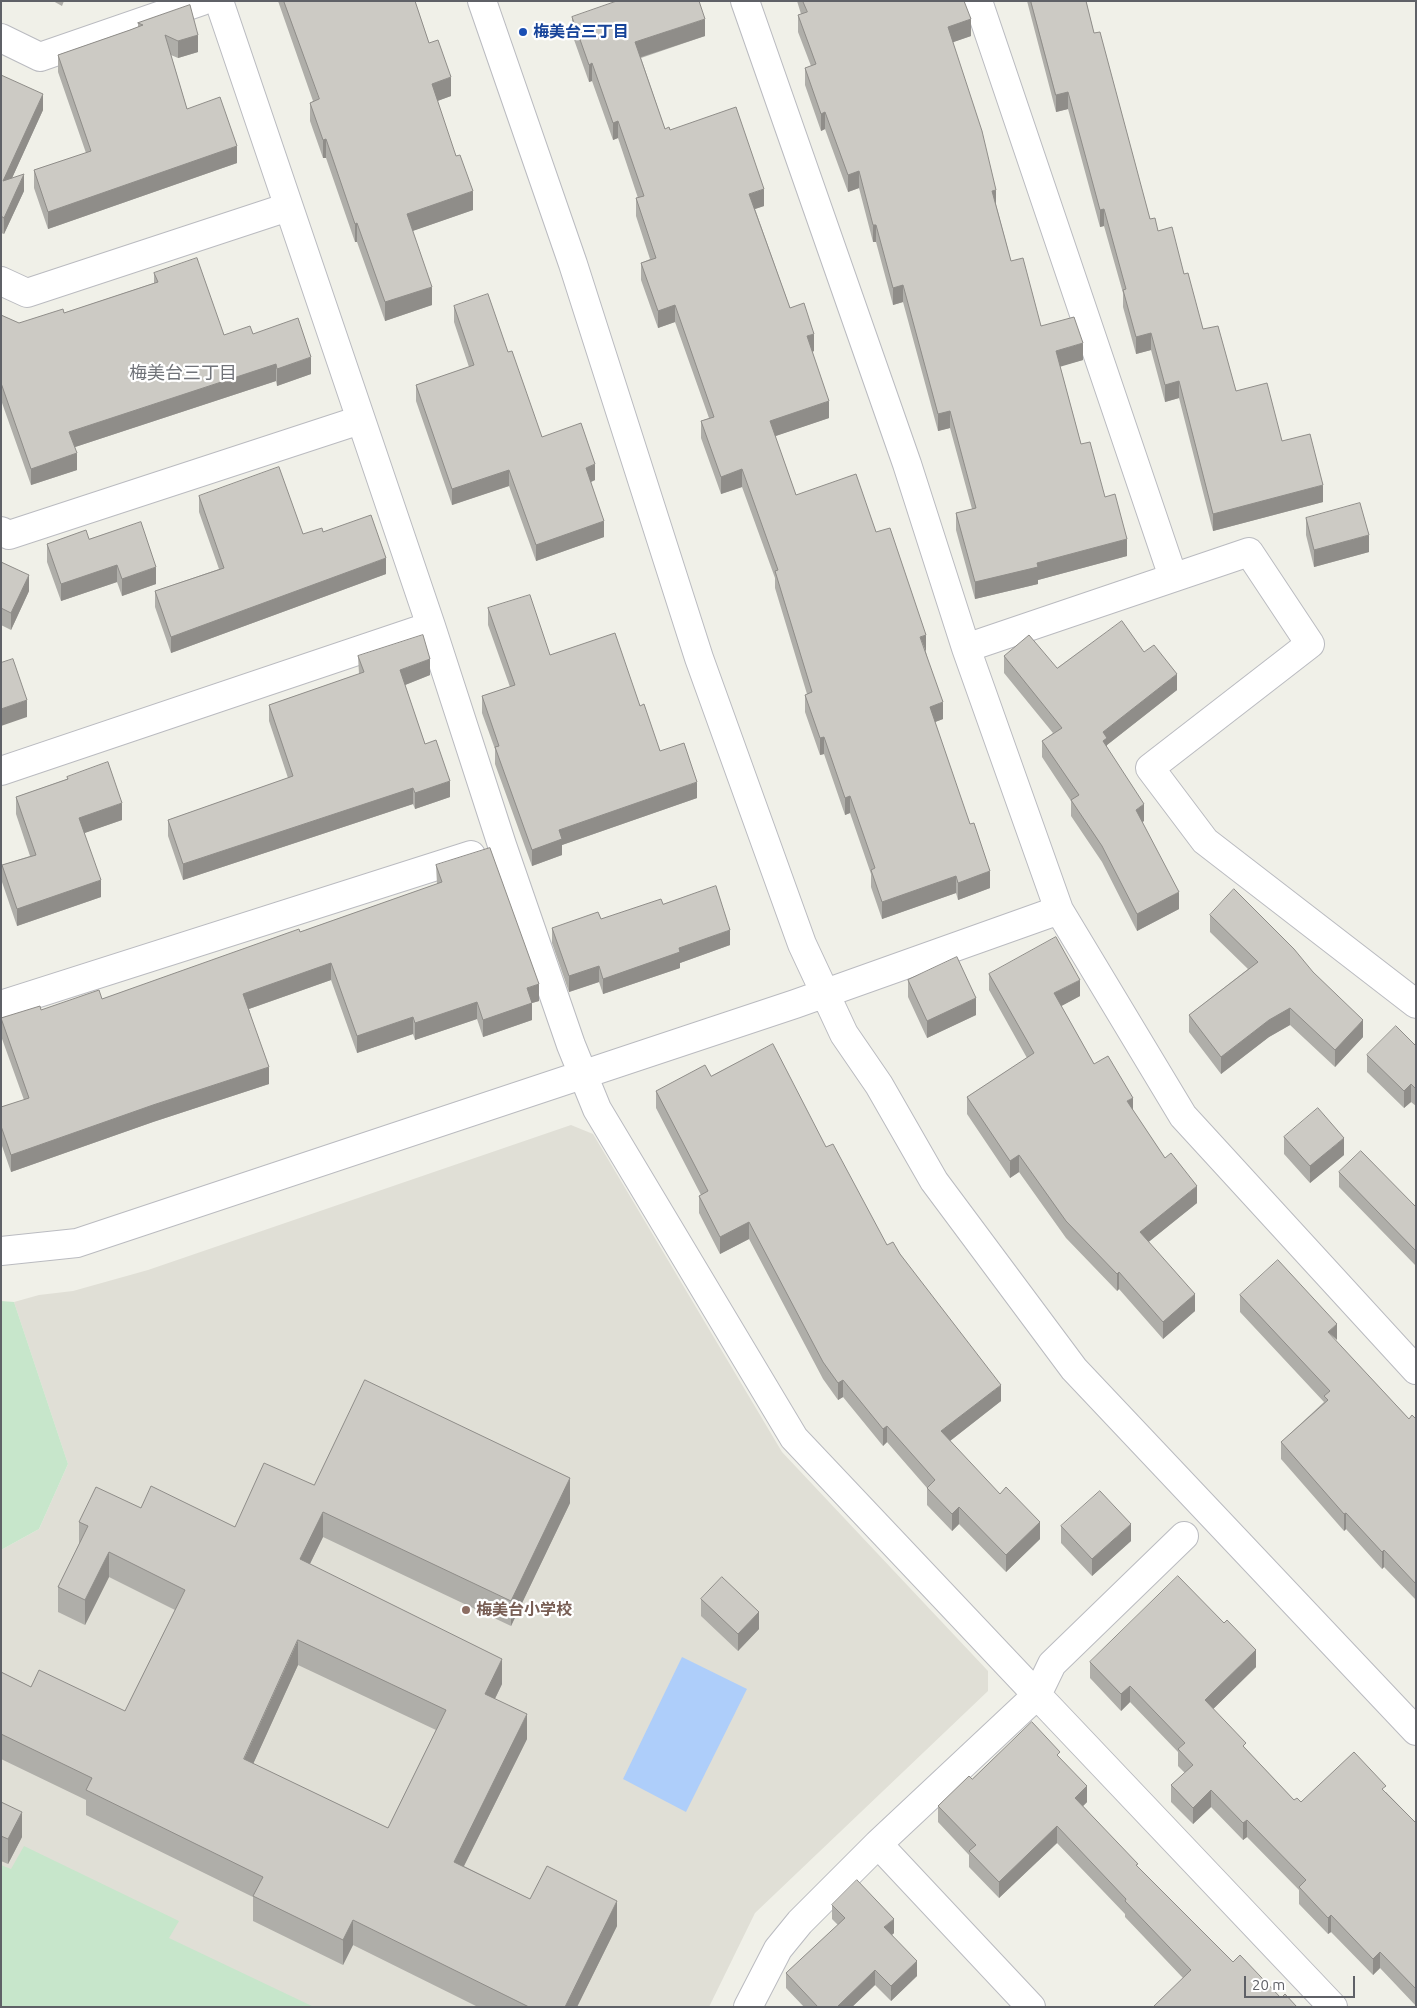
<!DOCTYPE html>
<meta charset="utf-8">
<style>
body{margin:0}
#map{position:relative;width:1417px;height:2008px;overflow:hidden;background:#f0f0e8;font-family:Ubuntu,sans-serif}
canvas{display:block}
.frame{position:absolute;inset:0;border:2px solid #5f6167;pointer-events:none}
.scale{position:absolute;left:1244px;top:1976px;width:111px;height:22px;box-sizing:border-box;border:2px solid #5f6167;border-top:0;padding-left:6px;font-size:15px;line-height:18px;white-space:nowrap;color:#5f6167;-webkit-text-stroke:4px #fff;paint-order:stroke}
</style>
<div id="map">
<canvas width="1417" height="2008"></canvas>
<div class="frame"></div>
<div class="scale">20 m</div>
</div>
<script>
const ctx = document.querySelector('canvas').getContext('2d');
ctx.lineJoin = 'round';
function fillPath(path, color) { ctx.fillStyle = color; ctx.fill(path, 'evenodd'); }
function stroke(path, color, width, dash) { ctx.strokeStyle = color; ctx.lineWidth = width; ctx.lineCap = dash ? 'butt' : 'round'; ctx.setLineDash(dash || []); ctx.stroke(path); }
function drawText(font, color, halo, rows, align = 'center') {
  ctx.font = font + ' Ubuntu,"Noto Sans JP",sans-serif'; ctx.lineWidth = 4.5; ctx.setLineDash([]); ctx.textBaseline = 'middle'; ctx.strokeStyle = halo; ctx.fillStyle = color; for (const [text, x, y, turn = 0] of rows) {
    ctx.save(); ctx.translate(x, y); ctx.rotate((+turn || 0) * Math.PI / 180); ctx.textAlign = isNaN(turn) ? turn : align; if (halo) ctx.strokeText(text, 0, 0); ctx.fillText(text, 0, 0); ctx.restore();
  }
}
const education = new Path2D(`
 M571,1125l22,9 189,318 206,219v20l-233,222 -46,94h-708v-457l38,-21 29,-65 -54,-162 25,-7 34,-4 75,-21z`);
const green = new Path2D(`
 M1,1301l13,1 54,162 -29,65 -38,21z
 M24,1846l155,75 -10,17 145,69h-313v-142l10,4z`);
const water = new Path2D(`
 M682,1657l65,32 -61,123 -63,-33z`);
const minor = new Path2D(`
 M219,1l212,625 71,219 69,200 26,64 197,329 243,257 -159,149 -78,78 -22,27 -30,58
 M482,1l91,263 126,394 103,286 42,90 35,51 55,96 140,188 342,362
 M745,1l162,463 59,184 93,262 124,206 233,254
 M978,1l195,576
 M1,38l39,19 162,-56
 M1,281l26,12 261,-86
 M1,531l8,4 351,-115
 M966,648l283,-96 61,92 -160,124 55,73 211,163
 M1,771l430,-145
 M1,1005l470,-150
 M1,1251l76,-8 718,-239 264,-94
 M1184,1536l-132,128 -15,31 296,312
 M878,1844l153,163`);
const wall = new Path2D(`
 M53,1h11l-2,5z
 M278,1h137l14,42 22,53 -14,5 36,109 -61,21 20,74 -47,16 -28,-79h-2l-29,-84h-3l-13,-37v-18l3,-2z
 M797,1h167l7,35 -18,6 58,219 30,65 42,34 -23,6 21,78 24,53 22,59 -89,24v4l-63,15 -19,-69v-17l16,-4 -22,-81 -12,3 -35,-129 -10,3 -17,-63h-3l-14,-54 -11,4 -23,-63 -4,2 -16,-46v-17l6,-2 -13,-34v-17l3,-1z
 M1027,1h59l8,32 56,186 8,12 26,43 19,55 33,62 46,50 41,61 -110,29 -34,-133 -14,4 -14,-52 -15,4 -13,-47v-14l-19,-67 -4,1 -32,-118 -12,3z
 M190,5l8,47 -20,6 -7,-3 16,54 50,54 -189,66 -14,-41v-18l52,-17 -28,-81v-17l72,-25 8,-3v-4z
 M572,17l133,19 -64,22 24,71 5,1 94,76 -9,3 35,99 24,43 -2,1 17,66 -54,18 21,59 80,37 50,120 17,67 -8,3 55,166 -32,12 -2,-7 -74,26 -11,-32v-13l-21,-61 -5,2 -21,-61 -4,1 -15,-43v-17l2,-1 -32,-106v-10l-33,-91 -21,7 -20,-56v-17l8,-3 -34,-96 -17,6 -17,-48v-17l9,-4 -14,-43v-18h2l-20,-60 -5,2 -21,-59 -3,1 -17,-48z
 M1,75l42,35 -31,68 12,13 -20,43 -3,-1z
 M154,273l70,62 29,-1 58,40 -34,12 -1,-5 -201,66 2,23 -46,15 -30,-85v-85l18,8 45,-10 90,-30z
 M454,306l54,46 34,85 53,43 -4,2 13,55 -68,24 -27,-75 -57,19 -36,-104v-16l53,-18 -15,-45z
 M199,496l104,38 83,40 -215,79 -16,-46v-16l64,-22 -20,-57z
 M1306,518l63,34 -55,15 -8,-32z
 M89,539l67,45 -34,12 -5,-14 -56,19 -14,-39v-18z
 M1,562l28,29 -18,39 -10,-5z
 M488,608l62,47 90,51 20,45 37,47 -135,47v10l-30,11 -37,-102v-15l-13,-36v-17l28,-9 -22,-62z
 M1144,652l33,38 -70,55v2l37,74 -2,1 37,87 -42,22 -35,-69 -31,-46v-15l-29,-44v-16l11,-8 -49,-60v-17l53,12z
 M358,656l72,19 -25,10 20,59 25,53 -35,12 -2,-5 -230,76 -15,-44v-16l120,-42 -19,-57v-16l90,-31z
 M67,777l55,43 -38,13 17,64 -84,29 -15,-44v-17l28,-9 -14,-42v-17l51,-18z
 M436,865l103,136 -7,2v17l-49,17 -6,-18 -62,21 -2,-6 -56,19 -26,-73 -82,29 20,75 -116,38 -142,50 -10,-29v-36l23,-7 -23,-64v-18l40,-8 61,-11 198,-67 137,-48z
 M663,904l67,41 -50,18v5l-77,26 -4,-12 -30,10 -17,-49v-15l49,-9z
 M1210,915l103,57 50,65 -28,30 -45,-42 -21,12 -48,37 -32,-42v-17l59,-46 -38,-37z
 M989,974l91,22 -19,10 33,58 39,47 32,47 32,45 -49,39 47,69 -32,28 -44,-50 -2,2 -51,-53 -47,-66 -9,6 -43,-64v-17l60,-39 -38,-68z
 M908,980l68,35 -49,23 -19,-41z
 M1416,1046v60l-5,-4 -7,6 -37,-36v-17z
 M711,1076l115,71 61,98 13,9 101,147 -51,40 90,98 -34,33 -47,-48 -7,7 -25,-26v-17l-40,-46 -4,4 -40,-49 -5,3 -15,-21 -74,-140 -29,15 -21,-41v-17l2,-1 -45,-87v-17z
 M1284,1137l60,18 -34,28 -26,-29z
 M1339,1172l77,35v59l-77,-79z
 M1240,1295l96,46 73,78h7v181l-32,-33 -2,2 -36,-40 -2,2 -63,-72v-17l43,-40 -84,-90z
 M314,1485l256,18 -59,123 -188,-89 -13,27 192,120 -7,15 32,40 -63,127 66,33 87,27 -40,81h-99l-125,-62 -10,20 -90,-44v-24l-167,-82v-15l-85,-41v-87l30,15 94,24 50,-101 -66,-33 -24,48 -27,-13v-25l21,-43v-22l62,-14 94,19zM298,1665l138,65 -48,98 -135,-64z
 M1061,1526l70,15 -39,35 -31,-33z
 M701,1599l58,30 -21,22 -37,-35z
 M1090,1662l166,5 -43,42 33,40 48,51 7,2 85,-10 30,31v183l-36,-38 -7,7 -42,-43 -3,2 -29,-30v-14l-52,-53 -4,3 -32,-33 -18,17 -22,-22v-17l14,-12 -7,-7v-14l-48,-50 -9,9 -31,-33z
 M1060,1758l27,44 -4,4 55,61 95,95 48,36 16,9 -114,-29 -58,-61v-3l-68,-71 -58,55 -30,-31v-12l-31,-33v-16l34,-27z
 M1,1802l21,35 -14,27 -7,-3z
 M832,1905l62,28 -2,2 25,41 -26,25 -16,-16 -23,22h-48l-18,-19v-15l52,-48 -6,-6z`);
const shadedWall = new Path2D(`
 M705,19v17l-70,23v-17z
 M971,19v17l-23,8v-17z
 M198,35v17l-20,6v-17z
 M592,63v18l-3,1v-17z
 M451,77v19l-19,7v-19z
 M1068,92v17l-12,3v-17z
 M43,94v16l-40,88v-17z
 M825,112v17l-4,2v-17z
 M618,121v17l-5,2v-17z
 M326,139v19h-3v-18z
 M237,146v17l-189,66v-17z
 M859,171v17l-11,4v-17z
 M24,174v17l-20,43v-16z
 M764,189v17l-15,5v-17z
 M996,190v17l-4,-16z
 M473,191v19l-66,23v-19z
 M1104,209v17l-4,1v-17z
 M357,223v19h-2v-18z
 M873,225h3v17h-3z
 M903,285v17l-10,3v-17z
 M432,287v18l-47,16v-19z
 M675,305v17l-17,6v-17z
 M1151,333v17l-15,4v-17z
 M814,334v17l-7,3v-18z
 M1083,343v17l-27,8v-17z
 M311,357v17l-34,12v-17z
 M276,364v17l-207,68v-17z
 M1179,381v17l-14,4v-17z
 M829,401v17l-59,20v-17z
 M950,411v17l-12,3v-17z
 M77,453v17l-46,15v-16z
 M595,464v16l-9,4v-16z
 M742,469v18l-21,7v-17z
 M509,470v16l-57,19v-16z
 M1323,485v17l-110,29v-17z
 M604,521v16l-68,24v-16z
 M1369,535v17l-55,15v-17z
 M1127,539v17l-89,24v4l-63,15v-17l62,-19z
 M386,558v16l-215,79v-16z
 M117,565v17l-56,19v-17z
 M156,567v17l-34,12v-17z
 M29,575v16l-18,39v-17z
 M926,635v17l-6,-15z
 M430,659v16l-30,12v-17z
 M1177,674v16l-70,55v9l-4,3v-25z
 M27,700v17l-26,9v-17z
 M943,702v17l-13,5v-17z
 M824,737v17l-4,1v-17z
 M450,781v16l-35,12v-16z
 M697,782v16l-135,47v10l-30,11v-16l27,-20z
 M413,788v16l-230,76v-16z
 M850,796v17l-5,2v-17z
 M122,803v17l-43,15v-17z
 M1144,804v17l-8,5v-16z
 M990,871v17l-32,12v-17z
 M956,876v17l-74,26v-17z
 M101,880v17l-84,29v-17z
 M1179,892v17l-42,22v-17z
 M730,930v15l-50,18v5l-77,26v-15l76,-31z
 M331,963v17l-88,31v-17z
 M599,966v16l-30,10v-16z
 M1080,980v16l-26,14v-17z
 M539,984v17l-7,2v17l-49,17v-17l44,-32z
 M976,998v17l-49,23v-17z
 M477,1002v17l-62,21v-17z
 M1290,1008v17l-21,12 -48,37v-17l48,-37z
 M413,1017v17l-56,19v-17z
 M1363,1020v17l-28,30v-17z
 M269,1067v17l-116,38 -142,50v-17l142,-50z
 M1411,1084v18l-7,6v-17z
 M1133,1098v16l-6,-13z
 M1344,1138v17l-34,28v-17z
 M1019,1155v17l-9,6v-17z
 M1197,1186v17l-57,46v-17z
 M749,1222v17l-29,15v-17z
 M1119,1272v17l-2,2v-17z
 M1195,1294v17l-32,28v-17z
 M1337,1324v16l-9,-8z
 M843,1380v17l-5,3v-17z
 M1001,1385v16l-60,47v-17z
 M887,1426v16l-4,4v-17z
 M570,1478v25l-59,123v-25z
 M959,1507v17l-7,7v-17z
 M323,1512v25l-23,47v-25z
 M1346,1513v16l-2,2v-17z
 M1040,1522v17l-34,33v-17z
 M1131,1524v17l-39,35v-17z
 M1384,1550v17l-2,2v-17z
 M109,1552v25l-24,48v-25z
 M759,1612v17l-21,22v-17z
 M298,1640v25l-54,119v-25z
 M1256,1650v17l-51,50v-17z
 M502,1659v25l-17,35v-25z
 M1130,1686v16l-9,9v-17z
 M527,1714v25l-73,147v-24z
 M1087,1786v16l-12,12v-16z
 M1211,1790v17l-18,17v-16z
 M22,1812v25l-14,27v-25z
 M1247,1820v17l-4,3v-17z
 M1057,1826v17l-58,55v-16z
 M617,1901v25l-40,81h-12z
 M1331,1915v17l-3,2v-16z
 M894,1919v14l-10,9v-15z
 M353,1920v25l-10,20v-25z
 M1380,1952v16l-7,7v-16z
 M917,1961v15l-26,25v-15z
 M875,1970v15l-23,22h-15z`);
const building = new Path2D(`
 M284,1h131l14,42 9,-3 13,37 -19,7 24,72 4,-1 13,36 -66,23 25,73 -47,15 -28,-79 -2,1 -29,-85 -3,1 -13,-37 9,-4z
 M617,1h82l6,18 -70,23 30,87 4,-2 1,3 66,-23 28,82 -15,5 41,114 14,-5 10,31 -7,2 22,65 -59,20 26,74 60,-21 20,58 14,-4 36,107 -6,2 23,65 -13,5 40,117 4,-1 16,48 -32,12 -2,-7 -74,26 -11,-32 4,-2 -25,-72 -5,2 -21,-61 -4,1 -15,-43 7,-3 -37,-121 3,-1 -36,-101 -21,8 -20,-56 13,-4 -39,-112 -17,6 -17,-48 15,-5 -20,-60 8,-2 -26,-75 -5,2 -21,-60 -3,2 -17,-48z
 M803,1h161l7,18 -23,8 34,104 14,59 -4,1 19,70 12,-3 18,68 33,-9 9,26 -27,8 25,93 9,-2 15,55 10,-3 12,45 -90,24 1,4 -63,15 -19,-69 20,-5 -26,-97 -12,3 -35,-129 -10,3 -17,-63h-3l-14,-54 -11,4 -23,-63 -4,2 -16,-46 11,-4 -18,-49 9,-3z
 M1031,1h55l8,32 6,-1 50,187 5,-1 3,13 14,-4 12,47 4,-1 15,56 15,-3 18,65 31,-8 15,58 28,-7 13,51 -110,29 -34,-133 -14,4 -14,-52 -15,4 -13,-47 3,-1 -22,-80 -4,1 -32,-118 -12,3z
 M190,5l8,30 -20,6 -13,-6 22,74 33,-12 17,49 -189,66 -14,-42 57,-19 -33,-96 72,-25 13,-5 -5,-2z
 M1,75l42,19 -40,87 21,-7 -20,44 -3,-2z
 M197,258l27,77 26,-9 3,8 45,-16 13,39 -34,12 -1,-5 -207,68 8,21 -46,16 -30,-86v-68l18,8 44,-14 1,4 94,-31 -4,-9z
 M488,294l20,58 4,-1 30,86 39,-14 14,41 -9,4 18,53 -68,24 -27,-75 -57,19 -36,-104 58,-20 -20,-59z
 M279,467l24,67 19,-6 1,4 48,-17 15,43 -215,79 -16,-46 69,-23 -25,-72z
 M1360,503l9,32 -55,15 -8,-32z
 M141,522l15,45 -34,12 -5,-14 -56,19 -14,-40 39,-14 3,9z
 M1,562l28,13 -18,38 -10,-5z
 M530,595l20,60 65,-22 25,73 4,-2 16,47 24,-8 13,39 -138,48 3,9 -30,11 -37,-103 4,-1 -17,-50 33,-11 -27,-77z
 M1122,621l22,31 10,-7 23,29 -74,58 4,6 -4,3 41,63 -8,6 43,82 -42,22 -35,-68 -31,-46 8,-5 -37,-54 20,-13 -58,-72 25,-21 28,33z
 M423,635l7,24 -30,11 25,74 11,-4 14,41 -35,12 -2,-5 -230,76 -15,-44 125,-44 -24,-71 95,-33 -6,-16z
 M13,659l14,41 -26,9v-46z
 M108,762l14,41 -43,15 22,62 -84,29 -15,-44 34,-10 -20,-58 52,-18 -1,-2z
 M490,848l49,136 -12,4 5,15 -49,17 -6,-18 -62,21 -2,-6 -56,19 -26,-73 -88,31 26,73 -116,38 -142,50 -10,-29v-19l28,-9 -28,-80 39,-12 1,4 58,-20 3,9 197,-70 1,3 142,-50 -6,-17z
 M716,886l14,44 -51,18 1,4 -77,27 -4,-13 -30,10 -17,-48 46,-16 3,7 60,-20 2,5z
 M1234,889l60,60 19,23 50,48 -28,30 -45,-42 -21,12 -48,37 -32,-42 69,-53 -48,-47z
 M1056,937l24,43 -26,13 40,71 14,-8 25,42 -6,3 38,57 6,-5 26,33 -57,46 55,62 -32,28 -44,-50 -2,2 -51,-53 -47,-66 -9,6 -43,-64 67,-44 -45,-79z
 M957,957l19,41 -49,23 -19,-41z
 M1396,1026l20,20v43l-5,-5 -7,7 -37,-36z
 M773,1044l53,103 7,-3 54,101 6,-3 7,12 101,131 -60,46 59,63 6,-7 34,35 -34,33 -47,-48 -7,7 -25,-26 8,-8 -48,-54 -4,3 -40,-49 -5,3 -15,-21 -74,-140 -29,15 -21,-41 9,-5 -52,-100 49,-26 6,11z
 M1318,1108l26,30 -34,28 -26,-29z
 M1361,1151l55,56v44l-77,-79z
 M1278,1260l59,64 -9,8 81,87 3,-4 4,4v165l-32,-34 -2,2 -36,-39 -2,1 -63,-72 47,-42 -4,-4 6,-5 -90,-96z
 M365,1380l205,98 -59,123 -188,-89 -23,47 202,100 -17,35 42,20 -73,148 76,37 17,-33 70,35 -52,106h-36l-176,-87 -10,20 -90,-44 10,-19 -177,-87 6,-12 -91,-44v-62l30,15 8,-17 86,41 60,-121 -76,-38 -24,48 -27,-13 30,-61 -9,-4 17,-35 45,21 10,-22 84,41 29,-64 50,22zM298,1640l148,70 -58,118 -144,-69z
 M1100,1491l31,33 -39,35 -31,-33z
 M1178,1576l46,47 3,-3 29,30 -51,50 41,43 -3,3 51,54 3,-2 4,4 53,-50 32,34 -4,3 34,34v166l-36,-37 -7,7 -42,-44 -3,3 -29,-31 7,-7 -59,-60 -4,3 -32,-33 -18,18 -22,-23 22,-20 -15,-16 7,-6 -55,-57 -9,8 -31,-32z
 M722,1577l37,35 -21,22 -37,-35z
 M1032,1722l28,30 -3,3 30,31 -12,12 63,66 -2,1 97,97 7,-7 41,43 4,-4 12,13h-144l38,-37 -66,-69 1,-2 -69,-73 -58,56 -30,-31 7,-6 -38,-39 31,-30 3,3z
 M1,1802l21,10 -14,27 -7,-3z
 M857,1880l37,39 -10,8 33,34 -26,25 -16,-16 -38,37h-19l-32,-34 59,-55 -13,-13z`);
const markers = [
 [523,32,5,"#1a4fb4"],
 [466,1610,5,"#8d6e63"]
];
const transitNames = [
 ["梅美台三丁目",533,32]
];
const educationNames = [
 ["梅美台小学校",476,1610]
];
const neighbourhoodNames = [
 ["梅美台三丁目",183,373]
];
fillPath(education, '#e0dfd6');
fillPath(green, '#c7e6cb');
fillPath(water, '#aecefa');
stroke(minor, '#babbc0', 30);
stroke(minor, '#fff', 28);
fillPath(wall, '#afaea9');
fillPath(shadedWall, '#8f8d89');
fillPath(building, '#cccac4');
stroke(building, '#8f8d89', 1);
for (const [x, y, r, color] of markers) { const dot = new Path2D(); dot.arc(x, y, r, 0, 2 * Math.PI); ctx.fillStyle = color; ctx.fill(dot); stroke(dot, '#fff', 2); }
drawText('bold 16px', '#164399', '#fff', transitNames, 'left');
drawText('bold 16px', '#785e54', '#fff', educationNames, 'left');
drawText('18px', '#707379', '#fff', neighbourhoodNames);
</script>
